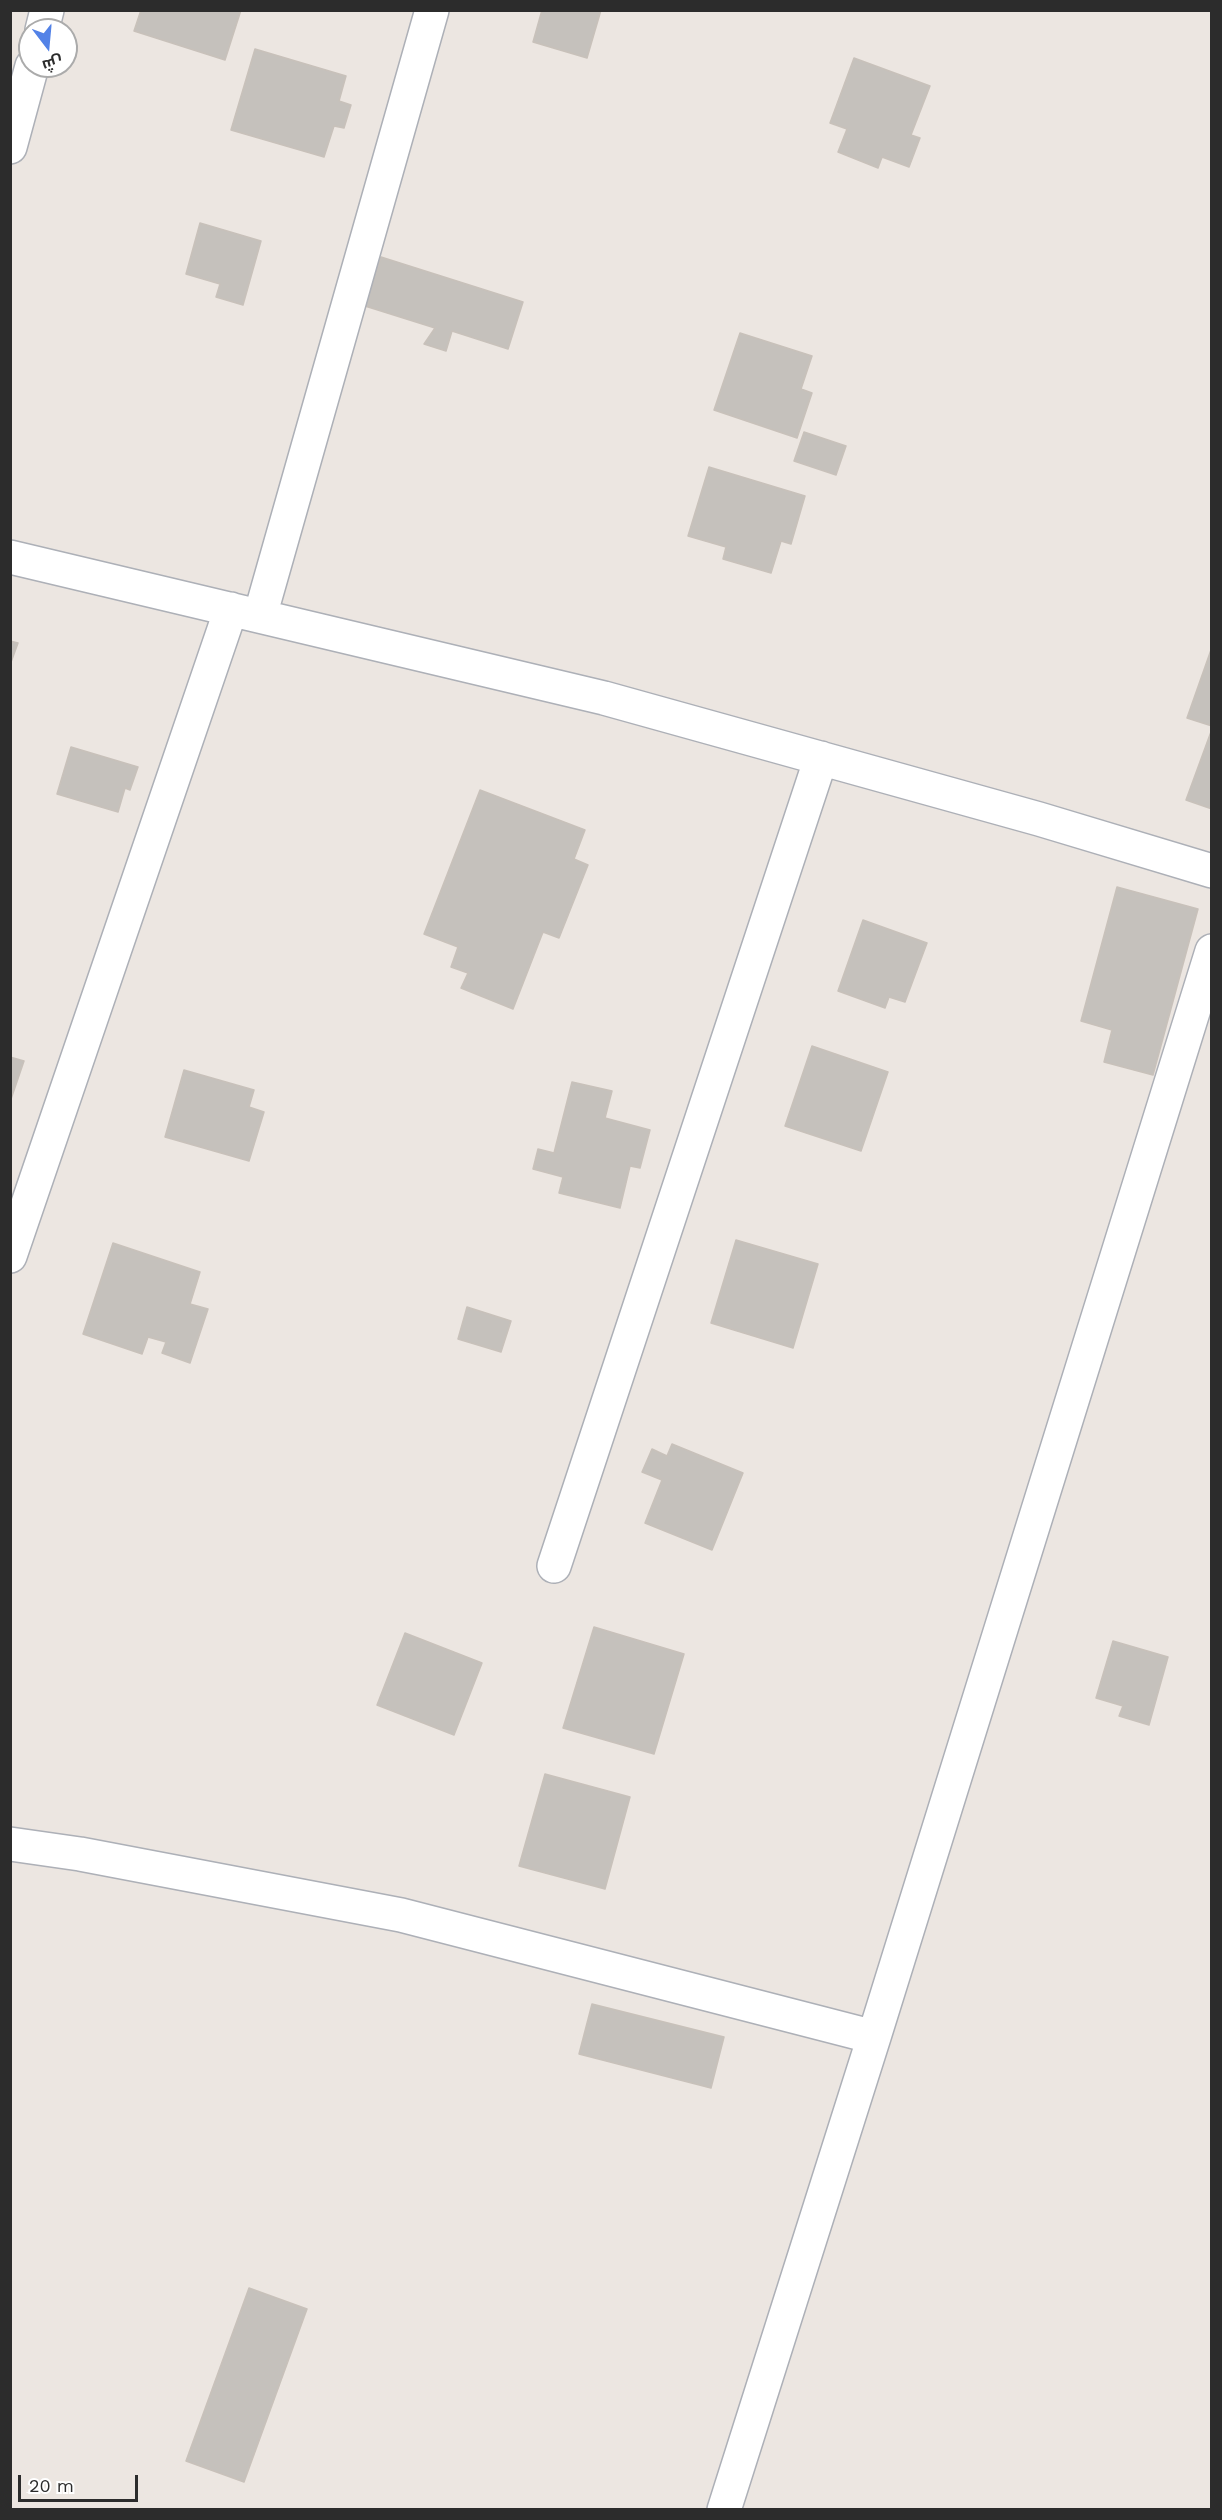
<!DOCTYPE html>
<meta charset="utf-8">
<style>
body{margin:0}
#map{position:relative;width:1222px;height:2520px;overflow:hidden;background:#ece6e1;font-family:"Work Sans",Cairo,sans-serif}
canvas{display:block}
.frame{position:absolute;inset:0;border:12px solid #2c2c2c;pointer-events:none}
.north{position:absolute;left:18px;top:18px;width:60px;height:60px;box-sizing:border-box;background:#fff;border:2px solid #ababab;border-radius:50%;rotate:164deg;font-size:16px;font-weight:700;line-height:24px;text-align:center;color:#2c2c2c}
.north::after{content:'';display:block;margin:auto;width:21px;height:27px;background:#5382e7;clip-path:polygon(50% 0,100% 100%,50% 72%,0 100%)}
.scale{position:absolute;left:18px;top:2475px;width:120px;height:27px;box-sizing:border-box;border:3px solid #2c2c2c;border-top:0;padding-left:8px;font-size:18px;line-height:21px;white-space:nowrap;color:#2c2c2c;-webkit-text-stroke:4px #fff;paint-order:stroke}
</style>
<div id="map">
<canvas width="1222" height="2520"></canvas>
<div class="frame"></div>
<div class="north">ش</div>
<div class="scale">20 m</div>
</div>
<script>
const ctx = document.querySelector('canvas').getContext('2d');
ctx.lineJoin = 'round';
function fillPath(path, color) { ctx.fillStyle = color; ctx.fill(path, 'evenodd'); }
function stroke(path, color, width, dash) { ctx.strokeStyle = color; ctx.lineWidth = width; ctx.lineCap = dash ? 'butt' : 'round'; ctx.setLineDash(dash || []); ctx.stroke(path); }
const building = new Path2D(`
 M141,10h100l-16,50 -91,-29z
 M542,10h59l-14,48 -54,-16z
 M255,49l91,27 -7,25 12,4 -7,23 -10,-2 -10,31 -93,-27z
 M854,58l76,28 -19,49 9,3 -11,29 -27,-10 -4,11 -40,-16 9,-23 -17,-6z
 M200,223l61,18 -18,64 -27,-8 4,-13 -34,-10z
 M381,257l142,45 -15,47 -56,-18 -6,20 -22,-7 11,-16 -70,-22z
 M740,333l72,23 -11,33 11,4 -15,45 -83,-28z
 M804,432l42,14 -10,29 -42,-14z
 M709,467l96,29 -14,48 -10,-3 -10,32 -48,-14 3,-12 -38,-11z
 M10,641l8,2 -8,22z
 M1212,647v79l-25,-8z
 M1212,729v80l-26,-9z
 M71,747l67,20 -8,23 -5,-2 -7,24 -61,-18z
 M480,790l105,40 -11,29 14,6 -29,73 -16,-6 -30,77 -52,-21 7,-15 -17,-6 7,-20 -34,-13z
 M1117,887l81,22 -45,166 -49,-13 8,-32 -31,-9z
 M863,920l64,23 -22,59 -16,-5 -4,11 -47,-17z
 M812,1046l76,26 -27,79 -76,-25z
 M10,1057l14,4 -14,41z
 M184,1070l70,20 -5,17 15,5 -15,49 -84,-24z
 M572,1082l40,9 -7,27 45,12 -10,38 -10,-2 -10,42 -61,-15 4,-16 -30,-8 5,-20 16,4z
 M736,1240l82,24 -25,84 -82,-25z
 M113,1243l87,29 -10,32 18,5 -18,54 -28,-10 4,-11 -18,-5 -6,17 -59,-20z
 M467,1307l44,14 -10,31 -43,-13z
 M672,1444l71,29 -31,77 -67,-27 17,-43 -20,-8 10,-23 15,7z
 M594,1627l90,27 -30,100 -91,-26z
 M405,1633l77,30 -28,72 -77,-30z
 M1113,1641l55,16 -19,68 -30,-9 4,-10 -27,-8z
 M545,1774l85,23 -25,92 -86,-23z
 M592,2004l132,33 -13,51 -132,-34z
 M249,2288l58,21 -63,173 -58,-21z`);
const minor = new Path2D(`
 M42,30l5,-20
 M10,147l22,-81
 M10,557l594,141 435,121 173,52
 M260,616l172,-606
 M10,1256l221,-647
 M554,1566l267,-808
 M10,1844l70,10 321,61 473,122
 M724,2510l150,-473 338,-1086`);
fillPath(building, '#c5c1bc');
stroke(building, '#c8c1ba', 1.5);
stroke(minor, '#adb0b7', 36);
stroke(minor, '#fff', 33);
</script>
